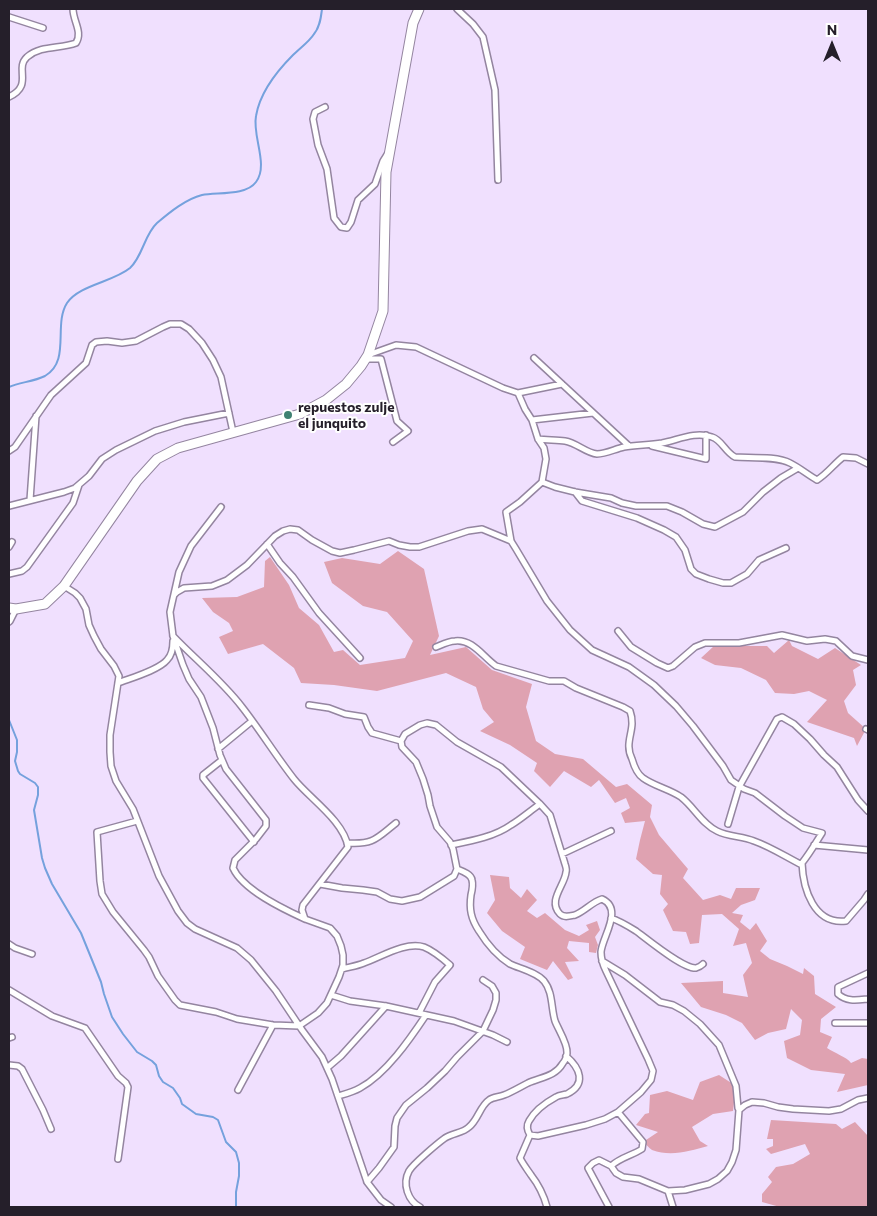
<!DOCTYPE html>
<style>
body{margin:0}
#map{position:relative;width:877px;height:1216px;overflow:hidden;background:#f0e0fe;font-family:Commissioner,sans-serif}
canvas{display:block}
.frame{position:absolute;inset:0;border:10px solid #251f2a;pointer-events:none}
.north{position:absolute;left:807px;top:20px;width:50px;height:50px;-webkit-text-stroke:4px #fff;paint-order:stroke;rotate:0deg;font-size:14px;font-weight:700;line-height:20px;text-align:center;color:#251f2a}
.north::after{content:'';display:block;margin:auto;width:18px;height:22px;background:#251f2a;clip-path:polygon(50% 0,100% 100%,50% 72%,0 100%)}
</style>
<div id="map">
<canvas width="877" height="1216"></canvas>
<div class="frame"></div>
<div class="north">N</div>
</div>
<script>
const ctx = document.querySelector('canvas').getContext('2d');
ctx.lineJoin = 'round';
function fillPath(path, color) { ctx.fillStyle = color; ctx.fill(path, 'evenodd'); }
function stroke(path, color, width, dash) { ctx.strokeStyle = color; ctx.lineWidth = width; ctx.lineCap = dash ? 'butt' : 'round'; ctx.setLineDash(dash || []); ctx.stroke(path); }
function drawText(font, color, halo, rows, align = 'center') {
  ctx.font = font + ' Commissioner,sans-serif'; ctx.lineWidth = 4; ctx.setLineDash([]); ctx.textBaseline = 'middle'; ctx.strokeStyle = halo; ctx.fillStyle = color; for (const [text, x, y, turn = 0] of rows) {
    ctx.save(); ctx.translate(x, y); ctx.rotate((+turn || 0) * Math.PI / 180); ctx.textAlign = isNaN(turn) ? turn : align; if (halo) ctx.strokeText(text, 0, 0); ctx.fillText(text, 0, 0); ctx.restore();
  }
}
const green = new Path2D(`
 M398,551l26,18 15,67 -9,19 36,-8 26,23 40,14 -6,23 10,34 19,13 28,5 33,28 11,-3 25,21 -2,12 9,18 29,34 -5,9 20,22 17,-5 11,4 5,-11h24l-5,12 -14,5 -9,8 11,2 -3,7 10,8 6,-7 11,18 -7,10 10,8 17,7 16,8 1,-6 10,8 1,18 21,13 -15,12 -1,13 12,5 -5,11c7,5 20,9 24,15l11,-5 6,1v26l-31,7 8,-18 -34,-4 -24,-12 -3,-17 16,-6 2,-15 -11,-11 -5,20 -18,4 -13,7 -13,-17 -16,-8 -25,-8 -20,-24 42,-2v12l25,4 -5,-22 9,-12 -6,-20 -13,3 6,-17 -17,-15 -20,1 -3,28 -9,1 -4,-12 -13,-1 -10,-21 5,-6 -8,-10 2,-19 -9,-1 -17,-15 4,-19 5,-19 -20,2 -4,-10 9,-5 -4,-10 -11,5 -16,-23 -8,7 -27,-16 -14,16 -16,-16 3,-8 -27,-18 -30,-14 14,-9 -11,-13 -7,-22 -30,-14 -69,18 -43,-6 -33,-2 -7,-15 -31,-24 -35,10 -9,-17 14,-6 -4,-8 -16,-11 -11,-14 35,-1 27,-10 1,-26 5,-4 19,28 10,23 20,17 15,27 9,-2 17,15 45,-7 8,-17 -26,-29 -24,-6 -31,-23 -8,-21 18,-4 38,6z
 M789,640l3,6 26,13 17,-11 26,17 -8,5 3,15 -12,16 4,12 18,16 -9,17 -3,-8 -47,-16 20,-22 -18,-9 -15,3 -19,-1 -9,-13 -25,-12 -26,-3 -14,-7 13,-12h53l7,7z
 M490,875l19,2 1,11 11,10 6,-9 10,11 -10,11 10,7 8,-5 20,17 14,6 10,-6 -3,-5 11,-4 3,9 -5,7 3,8 -2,8 -7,-1v-9l-20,-2 -2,7 12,13 -14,1 8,16 -5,2 -15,-19 -6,9 -27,-11 5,-12 -23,-16 -15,-18 8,-13z
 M719,1075l17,11 -3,25 -20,3 -21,13 8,14 8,5c-18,5 -37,11 -56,4 -3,-2 -6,-6 -9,-8l15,-10 -22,-7 9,-11 4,-1 1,-18 17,-4 26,9 7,-18z
 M771,1120l65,4 6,5 13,-7 13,14v71h-88l-18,-5v-8l10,-12 -4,-5 8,-10 17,-3 17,-10 -5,-10 -34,10 -5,-5 7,-3v-7h-6z`);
const stream = new Path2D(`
 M9,387c11,-5 24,-5 36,-11 26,-15 8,-51 22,-73 12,-18 46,-21 63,-35 13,-12 14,-33 27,-45 13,-11 29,-24 45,-28 15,-3 44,1 54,-13 13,-17 -4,-46 0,-66 4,-24 20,-44 37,-61 7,-7 16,-13 21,-21 6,-7 7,-17 8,-25
 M9,720l8,20v12l-2,9 3,10 2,3 15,9 3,4v8l-4,15 8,48 3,10 7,16 29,49 20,49 3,12 8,23 11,17 14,18 15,9 4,4 3,11 4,6 10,6 7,10 2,6 14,10 17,3 5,3 8,22 10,10 3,11v13l-3,16v15`);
const street = new Path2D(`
 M457,9l16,15 10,13 12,53 3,90
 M9,17l34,11
 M9,97c25,-12 5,-28 18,-40 14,-12 33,-8 49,-14 7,-11 -3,-22 -3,-34
 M325,107l-10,5 -2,7 5,26 9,24 7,49 7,9 6,1 4,-6 7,-22 17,-16 8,-23 5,-8
 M368,355l28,-10 20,2 87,41 15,5 7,16 7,11 6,19 6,9 2,11 -4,23 -22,20 -14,10 5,29 5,8 31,52 23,29 22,20 37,17 25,18 22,21 17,20 30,40 8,14 13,9 11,4 30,23 18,12 19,5c-7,11 -12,20 -20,30 1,26 12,62 44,58l18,-21 4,-6
 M534,358l95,88
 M365,359h16l16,62 11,10 -15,11
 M518,393l44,-9
 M532,420l61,-7
 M538,439c9,1 19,1 27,2 12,2 21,12 32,13 9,0 18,-5 27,-7 12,-2 25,-2 38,-4 16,-3 33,-12 50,-6 10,3 13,15 23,20 15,1 42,-1 55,6 10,5 18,12 27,17 10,-6 17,-16 26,-23l13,1 12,6
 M652,446l54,13v-24
 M9,451l6,-4 36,-52 35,-32 6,-18 4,-3 11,-1 15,2 14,-2 27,-14 7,-3h11l8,5 13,14 11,17 8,17 12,55
 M542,482l13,5 20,5 36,6 11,5 14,3h31l15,6 21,12 12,3 28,-15 20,-20 18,-14 17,-10
 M575,492l7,9 55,17 27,12 12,7 9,13 6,19 5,5 13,5 14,4h8l16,-9 12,-14 27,-12
 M30,500l6,-84
 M9,506l55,-14 11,-4 14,-12 13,-17 14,-9 39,-19 29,-9 45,-9
 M221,507l-30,39 -12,26 -9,40 3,24 10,29 6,14 12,18 12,31 7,27 6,14 40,51v6l-10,13 -21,21 -2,8c10,22 50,41 72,51
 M267,544l13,19 13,14 26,36 41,45
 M9,547l3,-5
 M9,574l13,-3 5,-4 46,-64 6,-18
 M64,586l11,7 5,5 6,11 3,16 5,11 7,13 13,17 5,10 -9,59v17l1,14 5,15 17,28 26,67 19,35 9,12 8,6 42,19 14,12 25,31 26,39 20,27 10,22 35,103 14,18 10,7
 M174,595l3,-3 7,-4 28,-2 15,-6 20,-15 28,-29 8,-5 7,-2 8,1 14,10 20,11 8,2 14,-3 35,-9 10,4 11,2h9l49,-16 14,-2 29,12
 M9,622l1,-1 6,-12
 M618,631l13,16 26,16 11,5 5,-2 22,-19 10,-4h34l43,-8 25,6 18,-2 11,2 16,15 16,4
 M436,647c5,-2 13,-6 19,-6 18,-2 28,16 41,25l53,15h15l12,7 47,19 7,4c7,19 -7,30 2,48 2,7 5,15 11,19 11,8 26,11 38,19 13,10 21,27 36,34 12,6 25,5 37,10 17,6 32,16 48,24
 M118,683c13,-5 41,-13 49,-23 5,-5 6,-12 6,-19
 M309,705l20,3 16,6 19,3 4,10 4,6 29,8
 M866,729l2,1
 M218,749l34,-28
 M222,760l-19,15v3l51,64
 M137,821l-40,11 3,49 2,13 11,18 31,38 5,7 9,19 17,24 5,5 36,7 21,7 36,6 26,1 19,-13 9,-10 12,-26 4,-12v-10l-2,-9 -4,-10 -7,-8 -25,-9 -3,-9 1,-5 45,-58c-4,-26 -39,-49 -54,-68 -18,-23 -34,-49 -52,-72 -20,-26 -46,-47 -69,-71
 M728,824l11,-37 38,-68 5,-2 12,7 16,15 14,16 13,12 21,33 10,11
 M347,843c27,2 30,-5 49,-20
 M451,845c20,-4 43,-8 60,-20 10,-6 19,-14 29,-21
 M814,845l54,5
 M562,854l49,-23
 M320,884l22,4 21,2 14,2 13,7 12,2 18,-4 34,-21 3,-7 -4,-20 -3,-7 -13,-15 -7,-21 -2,-11 -5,-16 -7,-17 -14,-15 -1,-6 4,-7 15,-9 7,-2 9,2 21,17 44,25 39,37 10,11 15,49c1,3 2,6 1,8 -1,13 -19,29 -6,42 4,4 10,2 15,1 10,-4 17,-13 27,-16 22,10 0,38 -1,53 0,7 2,13 5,19l42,88 5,12 -2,9 -10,12 -23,20 -13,7 -19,6 -48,11 -8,-1
 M611,918c9,3 17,8 25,13 11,8 47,38 60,37 3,-1 5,-2 7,-4
 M9,944l6,4 17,6
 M602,961l23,14 35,27 13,3 11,6 16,13 19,21 17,41 2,22 1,2 -3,40 -4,12 -5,9 -9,8 -9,5 -24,6 -17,1 -29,-12 -16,-2 -7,-4 -5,-7 -12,-6 -6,3 -5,5 21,39
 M342,969c7,-2 15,-3 22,-6 17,-6 42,-22 60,-16 10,4 18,11 26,18l-15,17 -16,31
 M868,973l-30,14v7c9,8 19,6 30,5
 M9,990l43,26 33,12 33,48 8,7 2,4 -10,72
 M331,995l19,6 36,5 68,15 39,14 14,7
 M835,1023h33
 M9,1038l3,-1
 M9,1065l9,1 4,3 21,41 8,19
 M327,1068l14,-12 45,-50
 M238,1090l35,-65
 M338,1096c7,-2 15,-4 22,-8 26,-14 50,-49 66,-73
 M739,1110l6,-5 7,-3 12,1 14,4 15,2 36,2 12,-2 17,-9 10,-2
 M611,1166c10,-9 20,-10 31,-17l1,-7 -25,-30
 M367,1182l12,-14 15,-21 1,-21 2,-8 9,-13 21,-17 18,-17 12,-14 26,-26 10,-21 3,-10v-7l-4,-7 -9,-6
 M668,1191l5,16
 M420,1207c-12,-6 -18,-23 -11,-36 4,-7 29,-28 36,-33 8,-5 18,-5 24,-11 9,-7 11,-21 20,-27 4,-3 10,-3 15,-5 8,-3 16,-8 24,-12 13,-6 27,-6 35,-20 2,-2 4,-7 4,-10 1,-9 -9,-24 -12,-32 -4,-13 -2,-29 -11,-40 -8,-9 -23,-12 -34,-17 -13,-8 -23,-20 -31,-33 -8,-12 -10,-22 -8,-36 1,-4 2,-11 1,-15 -1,-6 -10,-9 -15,-11
 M547,1207c-3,-11 -9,-23 -16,-32 -4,-6 -8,-11 -11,-17l10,-23c-3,-5 -4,-9 -1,-14 6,-11 16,-18 27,-24 3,-2 7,-2 11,-3 20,-10 13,-26 -1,-38`);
const primary = new Path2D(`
 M9,608l7,1 29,-5 19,-18 73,-105 20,-22 21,-11 122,-34 26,-14 20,-16 15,-18 7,-11 15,-44 3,-139 27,-149 6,-14`);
const markers = [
 [288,415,5,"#3f8172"]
];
const poiNames = [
 ["repuestos zulje",298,407],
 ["el junquito",298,423]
];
fillPath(green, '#dfa2b1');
stroke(stream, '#75a1dd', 2);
stroke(street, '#9485a0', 8);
stroke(primary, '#9485a0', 11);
stroke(street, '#fff', 5);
stroke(primary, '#fff', 9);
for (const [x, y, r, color] of markers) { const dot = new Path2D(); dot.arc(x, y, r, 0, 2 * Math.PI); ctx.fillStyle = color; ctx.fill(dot); stroke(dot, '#fff', 2); }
drawText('bold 14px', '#251f2a', '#fff', poiNames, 'left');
</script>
